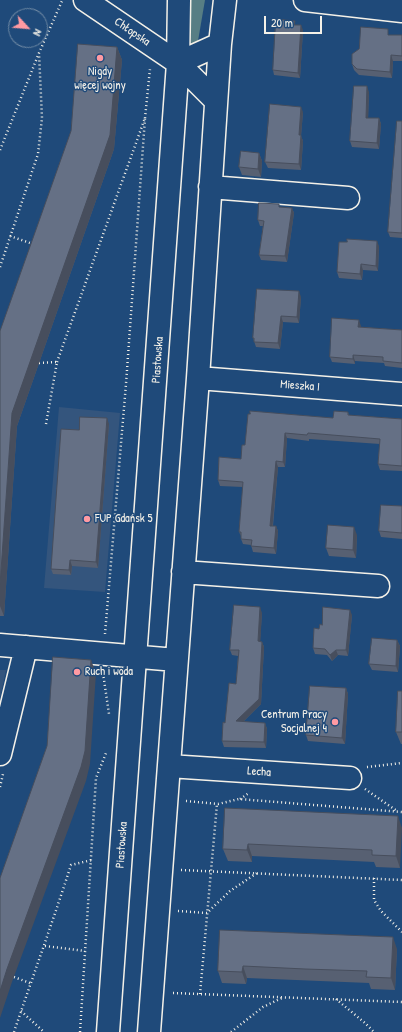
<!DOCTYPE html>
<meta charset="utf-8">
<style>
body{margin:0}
#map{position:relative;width:402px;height:1032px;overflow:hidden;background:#1f4a7a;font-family:"Patrick Hand",sans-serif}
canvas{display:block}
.north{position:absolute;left:8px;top:8px;width:40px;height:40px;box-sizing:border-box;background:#1f4a7a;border:1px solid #748da6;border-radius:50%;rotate:116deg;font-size:11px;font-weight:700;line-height:16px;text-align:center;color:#f4f1e8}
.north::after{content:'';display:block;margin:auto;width:14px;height:18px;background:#ff9aa2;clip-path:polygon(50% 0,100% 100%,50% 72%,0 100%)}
.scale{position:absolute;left:264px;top:16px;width:58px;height:18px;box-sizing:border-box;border:2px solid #f4f1e8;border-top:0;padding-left:5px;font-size:12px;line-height:14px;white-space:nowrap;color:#f4f1e8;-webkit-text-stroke:3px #1f4a7a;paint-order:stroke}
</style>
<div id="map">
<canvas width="402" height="1032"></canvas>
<div class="north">N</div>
<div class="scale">20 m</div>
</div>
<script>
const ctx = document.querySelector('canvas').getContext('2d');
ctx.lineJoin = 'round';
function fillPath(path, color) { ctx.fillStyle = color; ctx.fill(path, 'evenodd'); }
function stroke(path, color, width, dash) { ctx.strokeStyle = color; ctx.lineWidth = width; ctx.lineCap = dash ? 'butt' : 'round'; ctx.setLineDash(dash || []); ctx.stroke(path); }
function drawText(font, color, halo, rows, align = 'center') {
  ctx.font = font + ' "Patrick Hand",sans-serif'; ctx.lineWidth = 3; ctx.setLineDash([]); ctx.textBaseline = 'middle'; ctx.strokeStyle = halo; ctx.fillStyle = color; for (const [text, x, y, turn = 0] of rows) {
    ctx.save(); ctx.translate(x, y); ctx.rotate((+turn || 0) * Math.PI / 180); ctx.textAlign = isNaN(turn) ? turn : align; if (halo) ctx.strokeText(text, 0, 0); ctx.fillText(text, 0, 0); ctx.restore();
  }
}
const built = new Path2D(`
 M59,407l61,6 -15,179 -61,-4z
 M0,670h6l-6,28z`);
const green = new Path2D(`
 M190,0h15l-7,41 -3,5 -4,1z`);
const path = new Path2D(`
 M145,118l5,-49
 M0,150l39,-97 23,-52
 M10,236l23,8
 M0,267l38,-113 4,-36 -3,-65
 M57,362l88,-244 -19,266 -21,250
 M39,363l18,-1 -11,62
 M103,673l6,41
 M367,767l35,-4
 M0,787l3,-13
 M365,789l32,22
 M240,799l9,-6
 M186,801l32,3 21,-5 163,13
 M181,870l221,10
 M374,878v22l7,11 21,21
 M178,911l29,2 23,-22 27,-18
 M45,946l40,5
 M14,977l16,6
 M173,993l229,9
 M200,994l17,-190
 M336,999l29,24 9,9
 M21,1011l23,21
 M14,1032c19,-56 39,-111 57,-167l21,-5
 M80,1032l16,-254 10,-25
 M231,1032l32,-25 19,-9`);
const minor = new Path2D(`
 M85,0l93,63 38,38
 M305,0l97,11
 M178,63l42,-19
 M210,187l138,11
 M198,378l204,16
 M183,572l195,14
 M0,645l176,15
 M0,754l26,-107
 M169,766l181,12
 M108,1032l70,-969 1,-63
 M149,1032l49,-654 22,-334 5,-44`);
const wall = new Path2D(`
 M303,30l-3,48 -26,-3 -1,-5z
 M390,35h12v26h-9l-1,17 -33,-3 -5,-5 -2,-6z
 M117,47l5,13 -8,89 -97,277 -13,190h-4v-285z
 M369,92l-1,26h11l2,6 -2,25 -27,-2 -2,-6z
 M303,112l-2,24 2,5 -2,29 -33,-2 -3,-6z
 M402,121v117l-12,-1 -2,-5z
 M259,153l3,8 -1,16 -19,-2 -3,-8z
 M280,207l12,1 2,5 -7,49 -26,-2 -2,-5 4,-29h-3l-2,-6z
 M379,246l-1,25 -15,-1 -1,10 -23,-2 -2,-6z
 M301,297l-2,26 -16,-1 -3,27 -24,-2 -3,-9z
 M361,326v1l41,3v38l-17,-2 -1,-3 -29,-2v3l-23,-2 -2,-5z
 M348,412l1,3 53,4v52l-22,-1 -2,-6 2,-20 -71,-5v2l-22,-3 -2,29h-7l-5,59h3l2,5 -2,23 -23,-2 -2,-7 -8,-1 -2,-5v-3l-2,-4 4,-45 -23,-1 -2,-6 23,-21 4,-14 88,-27z
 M109,424l-11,144 -26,-2 -1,9 -18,-1 -2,-5 28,-139z
 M402,506v33l-21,-2 -2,-6z
 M357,535l-1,23 -27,-2 -3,-8z
 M262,613l-2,28 2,1 2,5 -3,57 -18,18 22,1 2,6 -1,19 -42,-1 -2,-6 3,-18 11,-39 2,-28 -6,-1 -2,-5z
 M352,615l-4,41 -10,-1 -6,6 -5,-6 -12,-1 -2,-6 6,-19 3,-4z
 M397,640l3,6 -2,26 -26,-2 -3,-6z
 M346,688l2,6 -3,50 -37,-3 -2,-6z
 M402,691v53h-1l-5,-12z
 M398,816l2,52 -24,-1 -2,-5 -122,-6v6l-24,-1 -5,-12z
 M220,930l177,19 -2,41 -24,-1 -2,-6 -122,-5 -1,6 -24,-1 -4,-12z`);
const shadedWall = new Path2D(`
 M301,25l2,5 -3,48 -2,-5z
 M117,47l5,13 -8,89 -97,277 -13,190 -4,-10v-21l12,-172z
 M391,55l2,6 -1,17 -2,-6z
 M367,86l2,6 -1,32 -2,-6z
 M301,107l2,5 -2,24 2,5 -2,29 -2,-6v-29z
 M379,118l2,6 -2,25 -2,-6z
 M259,153l3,8 -1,16 -3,-8z
 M292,208l2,5 -7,49 -2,-6z
 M377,241l2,5 -1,25 -2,-5z
 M361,264l2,6 -1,10 -2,-6z
 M299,291l2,6 -2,26 -2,-6z
 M281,316l2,6 -3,27 -2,-6z
 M359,320l2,6 -1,7 -2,-6z
 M353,355l2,6v3l-2,-5z
 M107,418l2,6 -11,144 -2,-6z
 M285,433l2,5 -2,29 -2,-5z
 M276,461l2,6 -6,64 -2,-5z
 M276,526l2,5 -2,23 -2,-6z
 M354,527l3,8 -1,23 -3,-8z
 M70,560l2,6 -1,9 -2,-5z
 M260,607l2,6 -2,34 -2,-6z
 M350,610l2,5 -4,41 -2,-6z
 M397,640l3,6 -2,26 -2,-6z
 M262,642l2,5 -3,57 -23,23 -2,-6z
 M336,650l2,5 -6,6 -2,-6z
 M91,660l5,13 -6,91 -4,17 -74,201 -12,36v-27l7,-22z
 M346,688l2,6 -3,50 -3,-6z
 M265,723l2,6 -1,19 -2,-6z
 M398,816l4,12 -2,40 -4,-12z
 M248,844l4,12v6l-5,-12z
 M393,937l4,12 -2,41 -4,-12z
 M243,966l4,12 -1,6 -4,-12z`);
const building = new Path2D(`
 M276,19l19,2 -1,4h7l-3,48 -25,-3z
 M361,27l27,2v6h14v21l-11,-1 -1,17 -33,-3 -5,-5v-10l7,-5z
 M78,44l39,3 -7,88 -98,278 -12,172v-254l71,-200z
 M354,86h13l-1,32h13l-2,25 -27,-2z
 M270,104l31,3 -2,28h2l-2,29 -34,-2z
 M397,121h5v112l-14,-1z
 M241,151l18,2 -1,16 -19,-2z
 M259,203l20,1v3l13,1 -7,48 -26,-1 5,-34 -6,-1z
 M347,239l30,2 -1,25 -15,-2 -1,10 -23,-2 2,-30h8z
 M257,289l42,2 -2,26 -16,-1 -3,27 -24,-1v-4h-1z
 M332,318l27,2 -1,7 44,3v33l-19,-2v-4l-30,-2v4l-23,-2z
 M250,411l83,7 1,-7 14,1v3l54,4v47l-24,-2 2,-25 -72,-6 -1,2 -22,-2 -2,29 -7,-1 -6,65h6l-2,22 -23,-2 1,-6 -11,-1v-7h-2l4,-50 -25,-2 1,-23 22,2 1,-14h3l3,-31h2z
 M80,417l27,1 -11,144 -26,-2 -1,10 -18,-1 10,-140 18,1z
 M381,505l21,1v27l-23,-2z
 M328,525l26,2 -1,23 -27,-2z
 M234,605l26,2 -2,34 4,1 -3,57 -23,22 29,2 -1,19 -42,-1 1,-19 2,1 4,-40 7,1 3,-34h-9z
 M323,607l27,3 -4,40h-10l-6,5 -5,-6 -12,-1 1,-20 5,1 1,-5 2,1z
 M372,638l25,2 -1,26 -27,-2z
 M53,657l38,3 -6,91 -4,16 -74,202 -7,22v-113l47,-132z
 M310,686l36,2 -4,50 -36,-3z
 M398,691h4v41h-6z
 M225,808l173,8 -2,40 -24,-1v-5l-124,-6 -1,6 -24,-1z
 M220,930l173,7 -2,41 -25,-1 1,-6 -62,-2 -62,-3 -1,6 -24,-1z`);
const markers = [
 [100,58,4,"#ff9aa2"],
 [87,519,4,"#ff9aa2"],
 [77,672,4,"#ff9aa2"],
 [335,722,4,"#ff9aa2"]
];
const streetNames = [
 ["Chłopska",132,32,34],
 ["Piastowska",158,360,-86],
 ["Mieszka I",300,386,4],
 ["Lecha",259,772,4],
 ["Piastowska",122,845,-86]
];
const poiNames = [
 ["Nigdy",100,72,"center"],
 ["więcej wojny",100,86,"center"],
 ["FUP Gdańsk 5",95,519],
 ["Ruch i woda",85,672],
 ["Centrum Pracy",327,715,"right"],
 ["Socjalnej 4",327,729,"right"]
];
fillPath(built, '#34557d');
fillPath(green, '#577e84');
stroke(minor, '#f4f1e8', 25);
stroke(path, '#f4f1e8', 2.5, [1, 3]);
stroke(minor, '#1f4a7a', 22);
fillPath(wall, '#576072');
fillPath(shadedWall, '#474e5d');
fillPath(building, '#657085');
stroke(building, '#474e5d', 1);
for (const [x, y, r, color] of markers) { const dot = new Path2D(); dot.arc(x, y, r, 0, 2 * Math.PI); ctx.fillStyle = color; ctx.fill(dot); stroke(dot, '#1f4a7a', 1.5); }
drawText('12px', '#f4f1e8', '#1f4a7a', streetNames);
drawText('12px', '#f4f1e8', '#1f4a7a', poiNames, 'left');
</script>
